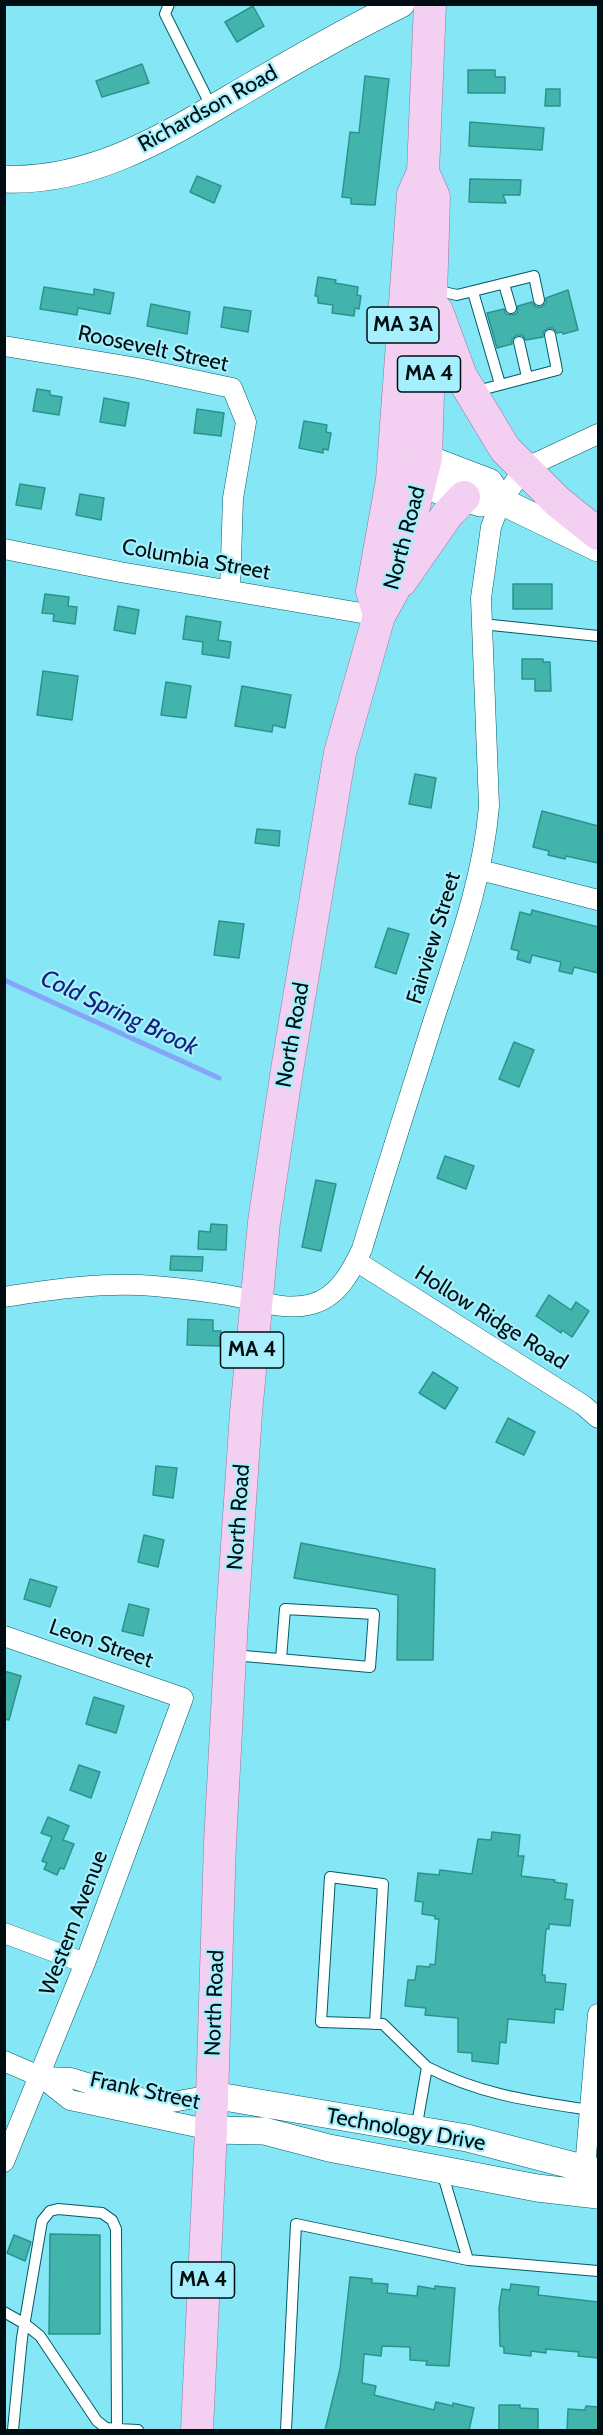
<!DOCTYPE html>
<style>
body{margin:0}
#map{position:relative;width:603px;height:2435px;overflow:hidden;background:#85e6f5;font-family:Cabin,sans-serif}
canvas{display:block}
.frame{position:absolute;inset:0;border:6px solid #000e11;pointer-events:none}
</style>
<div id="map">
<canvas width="603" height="2435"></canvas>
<div class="frame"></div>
</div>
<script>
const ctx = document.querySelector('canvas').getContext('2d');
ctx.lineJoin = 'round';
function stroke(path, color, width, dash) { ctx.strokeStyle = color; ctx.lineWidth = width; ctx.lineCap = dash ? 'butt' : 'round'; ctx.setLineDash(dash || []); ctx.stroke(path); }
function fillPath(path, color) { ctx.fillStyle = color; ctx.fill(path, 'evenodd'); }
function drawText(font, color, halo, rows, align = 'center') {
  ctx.font = font + ' Cabin,sans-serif'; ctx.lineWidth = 4.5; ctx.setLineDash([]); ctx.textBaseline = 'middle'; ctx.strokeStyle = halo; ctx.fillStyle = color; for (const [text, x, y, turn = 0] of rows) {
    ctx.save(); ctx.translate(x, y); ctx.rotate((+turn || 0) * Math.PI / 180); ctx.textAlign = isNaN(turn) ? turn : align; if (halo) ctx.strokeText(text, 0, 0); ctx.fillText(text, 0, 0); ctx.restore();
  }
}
const stream = new Path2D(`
 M4,980l215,98`);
const building = new Path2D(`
 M253,6l11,20 -27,16 -12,-20z
 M142,64l7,19 -47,14 -6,-16z
 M468,70h27v7h10v16h-37z
 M365,76l24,3 -14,126 -24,-1v-6l-9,-1 8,-65 9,1z
 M546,89h14v17h-15z
 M470,122l74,6 -2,22 -73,-4z
 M197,176l24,10 -7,17 -24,-11z
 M470,179l51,1 -1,15h-17l3,8 -37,-1z
 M318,277l18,3 -1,3 23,4 -1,8 4,1 -2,13 -4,-1 -1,8 -22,-3 1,-8 -15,-2v-7h-3z
 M44,287l50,8v-6l20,4 -4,21 -32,-6 -1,7 -37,-6z
 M568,290l10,40 -15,4 -1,-2 -5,1 -4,-5h-5l-5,4v5l-17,3 -4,-5h-5l-5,4v5l-15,4 -10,-35 17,-4 2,5 7,1 4,-2 1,-7 14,-4 4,5h5l5,-4v-5z
 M151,304l39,8 -3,22 -40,-8z
 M224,307l27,4 -3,21 -27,-5z
 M37,389l13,2v4l12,2 -3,18 -26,-4z
 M104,398l25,5 -4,23 -25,-4z
 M197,409l27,4 -3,23 -27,-3z
 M304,421l23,4 -1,7 5,1 -3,17 -5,-1v4l-24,-5z
 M20,484l25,4 -4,21 -25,-4z
 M80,494l24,4 -3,22 -25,-5z
 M513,584h39v25h-39z
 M45,594l24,3 -1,9 9,1 -2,17 -22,-3 1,-7 -12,-1z
 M118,606l21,4 -4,24 -21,-4z
 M186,616l35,6 -3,18 13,2 -2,16 -27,-4 1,-12 -20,-3z
 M522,659h21v3h7l1,29h-16v-12h-13z
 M43,671l35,5 -6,44 -35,-5z
 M166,682l25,4 -5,32 -25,-3z
 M242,686l49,9 -6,33 -12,-3 -1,7 -37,-6z
 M415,774l21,4 -5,30 -22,-4z
 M542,811l56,15v37l-32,-7 -1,3 -17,-4 1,-4 -16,-4z
 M257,829l23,2 -1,15 -24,-3z
 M532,910l66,17v46l-24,-6 -2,7 -13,-3 2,-9 -29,-7 -2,8 -13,-4 2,-8 -8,-2 9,-37 11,3z
 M219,921l25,3 -5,34 -25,-3z
 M388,928l21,6 -13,40 -21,-7z
 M514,1042l20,8 -15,37 -20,-8z
 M445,1156l29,10 -8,23 -29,-11z
 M316,1180l20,4 -15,67 -19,-4z
 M211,1224l16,1 -1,25 -28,-1 1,-18 11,1z
 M171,1256l32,1 -1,14 -32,-1z
 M549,1295l22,15 5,-8 13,9 -17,26 -10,-7 -1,3 -25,-17z
 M188,1319l25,1v11h8l-1,15 -33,-1z
 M433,1372l25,16 -13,21 -26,-16z
 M508,1418l27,14 -11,23 -28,-13z
 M156,1466l21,2 -4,30 -20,-3z
 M144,1535l20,5 -6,27 -20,-5z
 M301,1543l134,26 -2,91h-36l1,-65 -104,-17z
 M30,1579l27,8 -7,20 -26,-8z
 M129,1604l20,5 -6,27 -21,-5z
 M4,1671l17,5 -12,44 -5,-1z
 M94,1697l30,9 -8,27 -30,-9z
 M79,1765l21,7 -9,26 -21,-8z
 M48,1817l21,9 -6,14 11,4 -10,25 -4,-1 -3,7 -13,-6 3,-6 -5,-2 10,-24 -11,-4z
 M492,1832l28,3 -2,21h6l-3,20 34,4 -1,2 13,2 -2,15 8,1 -3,26 -21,-2v5h-3l-4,46h3v7l21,2 -3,26 -8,-1 -1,14 -46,-4 -2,24 -6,-1 -2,22 -26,-3v-8l-14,-1v-34l-33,-3 1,-7 -21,-2 3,-26h7l2,-14 13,1v-3l5,1 4,-46h-4v-3l-13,-2 1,-12 -8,-1 3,-28 21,2 1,-5 32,4 6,-35 13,1z
 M50,2234l50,1v99h-51z
 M14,2235l17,7 -6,19 -18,-8z
 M350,2277l22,2v4l16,1 -1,9 30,3 1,-10 17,3v-3l20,2 -6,78 -23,-1 1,-4 -17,-1v-13l-28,-1 -1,10 -17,-2 -2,29 14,3 -2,9 60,15 2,-8 17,4v-3l21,5 -5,22h-144l15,-61z
 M511,2284l28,3 -1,8 60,7v56l-20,-2 1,-4 -33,-3v4l-15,-2v5l-27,-3v-6l-4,-1 -1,-38 3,-19 8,1z
 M499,2405h21v3l18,1v21h-39z
 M586,2406l12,1v23h-31l1,-21 17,1z`);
const lane = new Path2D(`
 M169,4l-4,10 47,94
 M504,284l7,24
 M434,290l23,5 77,-19 5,24
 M473,292l27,92
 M519,342l8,35
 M473,392l84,-22 -7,-35
 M482,624l116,12
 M233,1655l137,12 4,-53 -89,-5 -4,50
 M375,2024l8,-140 -53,-7 -9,145 62,2 44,43 -11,63
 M427,2067c54,28 104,34 163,43
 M442,2172l26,88
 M4,2312l21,12 15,12 57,85 9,7 11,1v1
 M13,2430l9,-92 20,-117 8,-10 8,-2 44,4 10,7 4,9 1,200 21,1
 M286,2430l10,-206 172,36 130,11`);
const street = new Path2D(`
 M4,346l134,22 94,20 14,34 -13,76 -3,92
 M4,549l116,23 259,44
 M480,870l118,30
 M356,1261l227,144 15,13
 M4,1297c49,-8 101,-15 150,-11 24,2 49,5 73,9 26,4 58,17 85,9 26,-7 39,-32 50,-55 23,-76 47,-151 71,-227 23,-70 50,-142 56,-216l-8,-208 10,-71 10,-26 24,-33 73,-34
 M4,1636l179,62 -98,265 -81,199
 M4,1933l81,30
 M4,2061l37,16 29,23 141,30
 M41,2077l30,1 48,15 39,9h14l40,-7
 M585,2168l13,-154`);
const secondary = new Path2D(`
 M4,179c93,4 172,-49 249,-94 48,-28 97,-56 148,-81
 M406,457l20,1 63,24 12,19 97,47
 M399,481l20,3 62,19 20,-2
 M212,2095l255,43 131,34
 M211,2130l53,1 65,17 208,40 61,7`);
const primary = new Path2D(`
 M437,311l24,65 44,73 53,53 40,32
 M401,581l46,-66 17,-18
 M379,615l-7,-24 20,-111 21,-286 10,-22 7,-168
 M197,2430l14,-300 9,-287 12,-224 14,-206 18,-191 23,-152 53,-317 39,-137 14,-25 33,-133 8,-261 -11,-25`);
const shields = [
 [403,325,72],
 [429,374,63],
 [252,1350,63],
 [203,2280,63]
];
const shieldNames = [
 ["MA 3A",403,325],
 ["MA 4",429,374],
 ["MA 4",252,1350],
 ["MA 4",203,2280]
];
const streetNames = [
 ["Richardson Road",208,109,-29],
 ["Roosevelt Street",153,349,12],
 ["North Road",405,538,-75],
 ["Columbia Street",196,560,10],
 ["Fairview Street",434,938,-73],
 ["North Road",293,1035,-80],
 ["Hollow Ridge Road",491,1318,32],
 ["North Road",239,1517,-86],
 ["Leon Street",101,1644,19],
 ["Western Avenue",74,1923,-69],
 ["North Road",215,2003,-88],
 ["Frank Street",145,2091,12],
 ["Technology Drive",406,2130,10]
];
const waterNames = [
 ["Cold Spring Brook",119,1013,25]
];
stroke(stream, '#86a4f8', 5);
fillPath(building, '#43b4ac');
stroke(building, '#29948d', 1.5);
stroke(lane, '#005c67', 12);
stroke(street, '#005c67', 21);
stroke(secondary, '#005c67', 28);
stroke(primary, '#99779d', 33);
stroke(lane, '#fff', 10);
stroke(street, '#fff', 20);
stroke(secondary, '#fff', 27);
stroke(primary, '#f3d0f1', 32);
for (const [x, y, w] of shields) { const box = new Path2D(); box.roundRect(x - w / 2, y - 18, w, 36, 4.5); ctx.fillStyle = '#a5f0fc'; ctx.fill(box); stroke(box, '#000e11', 1.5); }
drawText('bold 21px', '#000e11', null, shieldNames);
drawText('22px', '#000e11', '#a5f0fc', streetNames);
drawText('italic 24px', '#121d7c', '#a5f0fc', waterNames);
</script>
